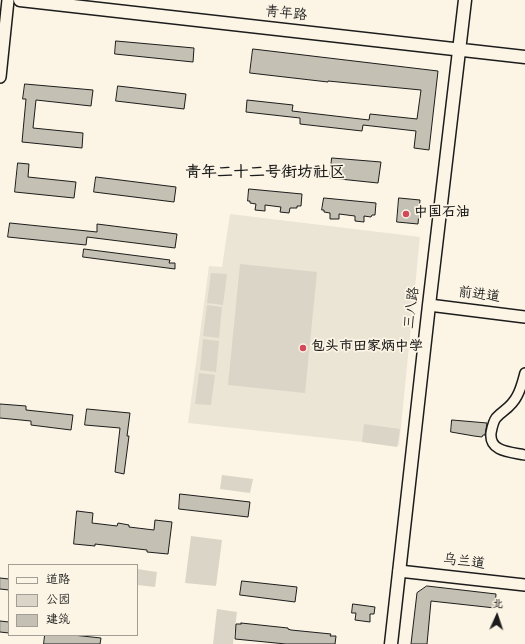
<!DOCTYPE html>
<meta charset="utf-8">
<style>
body{margin:0}
#map{position:relative;width:525px;height:644px;overflow:hidden;background:#fcf5e5;font-family:"Indie Flower","LXGW WenKai TC",sans-serif}
canvas{display:block}
.legend{position:absolute;left:8px;top:564px;width:130px;height:72px;box-sizing:border-box;background:#fcf5e5;border:1px solid #a29e95;margin:0;padding:5px 7px;list-style:none;font-size:12px;color:#1c1c1c}
.legend li{display:flex;align-items:center;gap:8px;height:20px}
.legend b{width:20px;border:1px solid #a29e95}
.north{position:absolute;left:477px;top:596px;width:40px;height:40px;-webkit-text-stroke:3px #fcf5e5;paint-order:stroke;rotate:3deg;font-size:11px;font-weight:700;line-height:16px;text-align:center;color:#1c1c1c}
.north::after{content:'';display:block;margin:auto;width:14px;height:18px;background:#1c1c1c;clip-path:polygon(50% 0,100% 100%,50% 72%,0 100%)}
</style>
<div id="map">
<canvas width="525" height="644"></canvas>
<ul class="legend">
<li><b style="height:5px;background:#fcf5e5"></b>道路</li>
<li><b style="height:11px;background:#dbd5c8"></b>公园</li>
<li><b style="height:11px;background:#c4c0b3"></b>建筑</li>
</ul>
<div class="north">北</div>
</div>
<script>
const ctx = document.querySelector('canvas').getContext('2d');
ctx.lineJoin = 'round';
function fillPath(path, color) { ctx.fillStyle = color; ctx.fill(path, 'evenodd'); }
function stroke(path, color, width, dash) { ctx.strokeStyle = color; ctx.lineWidth = width; ctx.lineCap = dash ? 'butt' : 'round'; ctx.setLineDash(dash || []); ctx.stroke(path); }
function drawText(font, color, halo, rows, align = 'center') {
  ctx.font = font + ' "Indie Flower","LXGW WenKai TC",sans-serif'; ctx.lineWidth = 3.5; ctx.setLineDash([]); ctx.textBaseline = 'middle'; ctx.strokeStyle = halo; ctx.fillStyle = color; for (const [text, x, y, turn = 0] of rows) {
    ctx.save(); ctx.translate(x, y); ctx.rotate((+turn || 0) * Math.PI / 180); ctx.textAlign = isNaN(turn) ? turn : align; if (halo) ctx.strokeText(text, 0, 0); ctx.fillText(text, 0, 0); ctx.restore();
  }
}
const built = new Path2D(`
 M230,214l190,23 -21,209 -211,-23 21,-157 13,1z`);
const green = new Path2D(`
 M240,264l77,8 -12,121 -77,-8z
 M211,273l16,1 -4,31 -16,-2z
 M207,305l15,2 -3,31 -16,-2z
 M203,339l16,2 -3,31 -16,-2z
 M199,373l16,2 -4,30 -16,-1z
 M364,424l36,5 -3,18 -35,-5z
 M222,475l31,4 -3,14 -30,-4z
 M191,536l31,4 -6,46 -31,-3z
 M137,569l20,3 -2,15 -18,-2z
 M217,609l20,3 -4,32h-20z`);
const building = new Path2D(`
 M116,41l78,7 -1,14 -78,-8z
 M253,49l185,22 -9,79 -15,-2 2,-17 -53,-6 -1,6 -62,-7v-6l-54,-6 1,-12 46,5 -1,6 77,9 1,-6 47,5 4,-29 -93,-9v1l-78,-9z
 M25,84l68,6 -2,16 -55,-6 -3,28 50,5 -1,15 -60,-6 4,-43h-3z
 M118,86l68,8 -2,15 -68,-8z
 M332,158l49,4 -3,21 -48,-5z
 M18,163l11,1 -1,13 48,5 -2,16 -59,-6z
 M96,177l80,10 -2,15 -80,-10z
 M249,189l53,5 -1,12h-4v2h-7l-1,5 -9,-1 1,-5 -16,-2v6l-10,-1 1,-6 -6,-1v-2h-2z
 M324,198l52,5 -1,12h-3l-1,2 -7,-1v6l-9,-1v-5l-16,-2v5h-9v-6l-6,-1v-2h-2z
 M399,198l21,2 -2,24 -21,-2z
 M10,223l87,9v-8l80,10 -2,14 -88,-11 -1,8 -78,-8z
 M84,249l86,11 -1,3h6v6l-92,-12z
 M0,404l26,2v4l47,5 -2,15 -40,-5v-4l-31,-3z
 M87,409l43,4 -3,23h2l-5,38 -9,-2 5,-44 -35,-3z
 M452,420l35,3 -2,12h-2l-1,2 -8,-1 -23,-4z
 M180,494l70,8 -2,15 -69,-8z
 M77,511l16,2 -1,10 25,3 1,-3 11,2v2l25,3 1,-10 17,2 -4,32 -21,-2v-2l-52,-6v2l-21,-2z
 M0,578l9,1v11l-9,-1z
 M242,581l55,6 -2,15 -55,-7z
 M427,586l69,8 -1,14 -64,-7 -4,43h-16l6,-51z
 M353,604l22,3 -1,7h-4v8l-15,-2 1,-7h-4z
 M0,621l9,1v11l-9,-1z
 M241,623l47,5v1l3,1 40,4 -1,2h6l-1,8h-49l-51,-5 1,-15h5z
 M45,635h28l28,3 -1,6h-56z`);
const minor = new Path2D(`
 M525,373c-2,7 -4,16 -8,23 -6,12 -14,14 -21,22 -3,4 -4,10 -5,15 -2,19 20,19 34,22`);
const tertiary = new Path2D(`
 M0,77l8,-77
 M429,305l96,12
 M399,571l126,14`);
const secondary = new Path2D(`
 M20,0l505,57
 M391,644l38,-339 36,-305`);
const markers = [
 [406,214,4,"#d1495b"],
 [303,348,4,"#d1495b"]
];
const streetNames = [
 ["青年路",286,15,6],
 ["前进道",479,296,7],
 ["三八路",413,308,-83],
 ["乌兰道",464,563,7]
];
const poiNames = [
 ["中国石油",414,214],
 ["包头市田家炳中学",311,348]
];
const quarterNames = [
 ["青年二十二号街坊社区",265,174]
];
fillPath(built, '#ebe5d6');
fillPath(green, '#dbd5c8');
fillPath(building, '#c4c0b3');
stroke(building, '#1c1c1c', 1);
stroke(minor, '#1c1c1c', 12);
stroke(tertiary, '#1c1c1c', 14);
stroke(secondary, '#1c1c1c', 15);
stroke(minor, '#fcf5e5', 9);
stroke(tertiary, '#fcf5e5', 11);
stroke(secondary, '#fcf5e5', 12);
for (const [x, y, r, color] of markers) { const dot = new Path2D(); dot.arc(x, y, r, 0, 2 * Math.PI); ctx.fillStyle = color; ctx.fill(dot); stroke(dot, '#fcf5e5', 1.5); }
drawText('14px', '#1c1c1c', '#fcf5e5', streetNames);
drawText('bold 14px', '#1c1c1c', '#fcf5e5', poiNames, 'left');
drawText('bold 16px', '#1c1c1c', '#fcf5e5', quarterNames);
</script>
